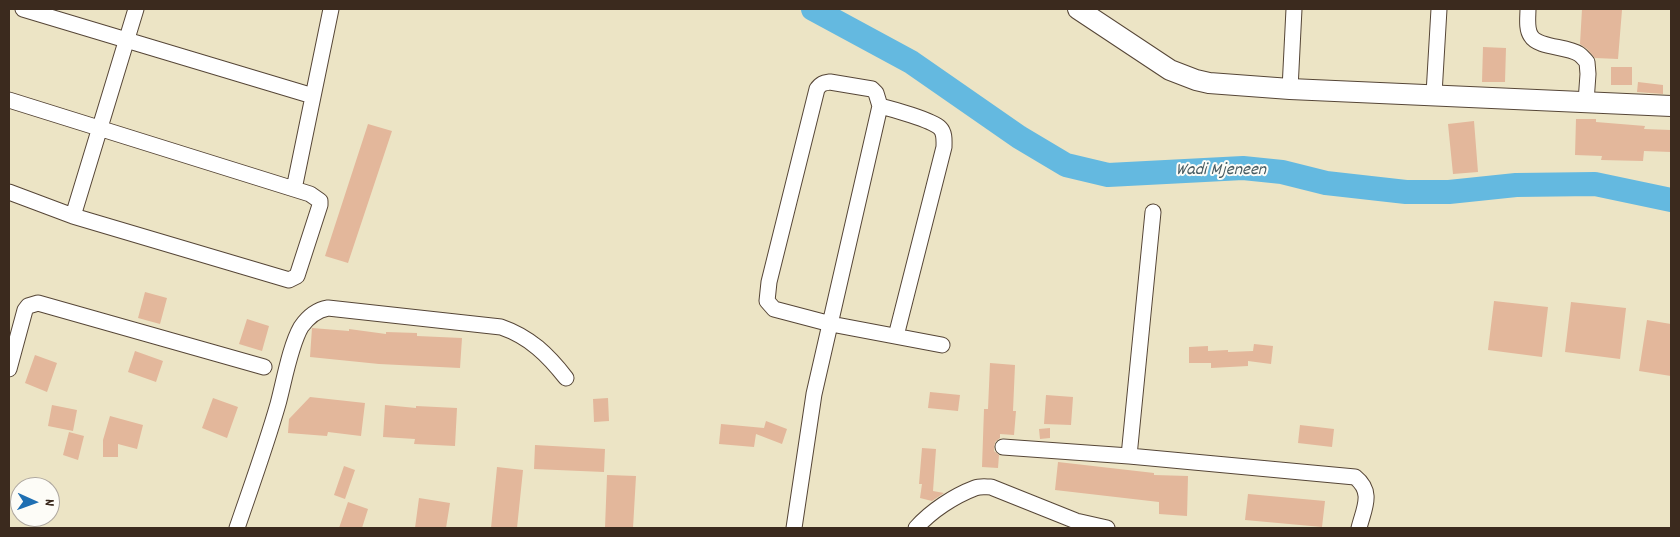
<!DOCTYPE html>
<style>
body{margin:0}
#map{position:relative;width:1680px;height:537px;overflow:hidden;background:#ece4c5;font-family:Dekko,sans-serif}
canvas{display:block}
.frame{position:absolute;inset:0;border:10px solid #3b2a1e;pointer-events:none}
.north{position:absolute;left:10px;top:477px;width:50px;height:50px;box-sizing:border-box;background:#fdfcf7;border:1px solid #afa8a0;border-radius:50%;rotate:92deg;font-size:14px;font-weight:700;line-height:20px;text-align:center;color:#3b2a1e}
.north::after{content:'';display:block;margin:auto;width:18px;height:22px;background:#1f6fb2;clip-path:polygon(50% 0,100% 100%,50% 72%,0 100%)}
</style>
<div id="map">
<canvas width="1680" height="537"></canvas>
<div class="frame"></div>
<div class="north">N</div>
</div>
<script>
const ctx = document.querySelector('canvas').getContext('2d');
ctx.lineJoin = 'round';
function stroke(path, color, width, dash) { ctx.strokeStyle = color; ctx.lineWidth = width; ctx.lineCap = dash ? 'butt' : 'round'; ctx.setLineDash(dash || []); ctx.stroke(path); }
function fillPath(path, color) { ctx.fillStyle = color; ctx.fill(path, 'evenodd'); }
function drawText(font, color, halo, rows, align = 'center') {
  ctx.font = font + ' Dekko,sans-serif'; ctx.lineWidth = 4; ctx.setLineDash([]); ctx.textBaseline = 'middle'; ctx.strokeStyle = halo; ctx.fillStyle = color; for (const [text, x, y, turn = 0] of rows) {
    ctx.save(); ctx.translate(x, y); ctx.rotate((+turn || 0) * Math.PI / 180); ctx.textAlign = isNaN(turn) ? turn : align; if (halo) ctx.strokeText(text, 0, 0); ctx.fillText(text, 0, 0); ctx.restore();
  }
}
const river = new Path2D(`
 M813,9l98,53 108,75 47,28 42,10 135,-7 39,4 44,11 80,9h43l67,-7 79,-1 76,16`);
const building = new Path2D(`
 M1582,9l40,1 -4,49 -23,-1 -8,-9 -7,-5z
 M1483,47l23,1 -1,34h-23z
 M1611,67h21v18h-21z
 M1638,82l25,3v9l-26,-2z
 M1576,119h20v3l49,4 -1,3 27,1v22l-27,-1 -1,10 -42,-1 1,-4 -27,-1z
 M1474,121l4,51 -25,2 -5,-50z
 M368,124l24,7 -44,132 -23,-7z
 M145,292l22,6 -7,26 -22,-6z
 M1494,301l54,6 -6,50 -54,-7z
 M1571,302l55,6 -6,51 -55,-7z
 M247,319l22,7 -7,25 -23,-7z
 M1647,320l24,4v52l-32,-5z
 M312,328l37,3v-2l37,5v-2l31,1v3l45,2 -2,30 -81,-4 -69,-7z
 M1254,344l19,2 -2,18 -23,-3v5l-37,2v-5h-22v-16l19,-1v5l20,-1v2l25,-1z
 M135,351l28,10 -7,21 -28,-10z
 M35,355l22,8 -10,29 -22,-9z
 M990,363l25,2 -2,46h3l-2,24 -14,-1v4l-5,4 -1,9 5,4 -1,13 -16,-1 2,-58h4z
 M930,392l30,3 -2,16 -30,-3z
 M1046,395l27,2 -2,28 -27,-1z
 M310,397l55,6 -4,33 -33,-4 -1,4 -39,-3 1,-14z
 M213,398l25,9 -11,31 -25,-10z
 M608,398l1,23 -15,1 -1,-23z
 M52,405l25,5 -4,21 -25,-5z
 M385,405l31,3v-2l41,2 -2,38 -41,-2 1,-5 -32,-2z
 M110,416l33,9 -6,24 -19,-5v13h-15v-17z
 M766,421l21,8 -5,15 -26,-10 -2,13 -35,-3 2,-20 43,4z
 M1300,425l34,4 -2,18 -34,-4z
 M1050,428v10l-10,1 -1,-10z
 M69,432l15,4 -6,24 -15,-5z
 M535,445l70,4 -1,23 -70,-3z
 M922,448l14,1 -3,42 11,2 -12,8 -12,-3 2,-14h-3z
 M1058,462l96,11v2l34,1 -1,40 -28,-2v-12l-104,-12z
 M344,466l11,4 -10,29 -11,-4z
 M497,467l26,3 -6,58h-26z
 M607,475l29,1 -3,52h-28z
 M1248,494l77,7 -3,26 -77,-7z
 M419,498l31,5 -4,25h-31z
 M348,502l20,7 -6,19h-23z`);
const street = new Path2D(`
 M23,9l290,87
 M1528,9c0,8 -2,20 3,27 7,12 36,10 48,18 3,2 6,6 8,8l1,12 -2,28
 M1290,89l4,-80
 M1434,94l5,-85
 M9,100l301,94 10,7v4l-23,71 -8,4 -216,-64 -64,-24
 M880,106c12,3 52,14 60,22 5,5 4,13 4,19l-48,189
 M294,189l37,-180
 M73,216l63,-207
 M9,369l16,-59 3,-4 10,-3 226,64
 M1003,447l126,9 226,21c19,15 9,31 4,51
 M1129,456l24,-244
 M237,528c14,-41 29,-82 41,-124 6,-22 12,-58 23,-77 7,-10 15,-17 27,-19l173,19c29,10 47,28 65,51
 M794,528l20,-134 66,-288 -4,-13 -4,-4 -42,-7c-6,1 -9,1 -13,7l-48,193 -2,19 7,8 57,15 111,21
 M916,528c15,-17 38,-32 59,-40 5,-2 11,-1 16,-1l85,34 31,7`);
const secondary = new Path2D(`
 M1078,9l92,61 26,10 13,3 81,6 381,17`);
const waterNames = [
 ["Wadi Mjeneen",1221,172]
];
stroke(river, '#64b9e0', 24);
fillPath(building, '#e3b79b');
stroke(street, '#564637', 17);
stroke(secondary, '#564637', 22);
stroke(street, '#fff', 15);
stroke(secondary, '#fff', 20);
drawText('italic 18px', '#495c62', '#fdfcf7', waterNames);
</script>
